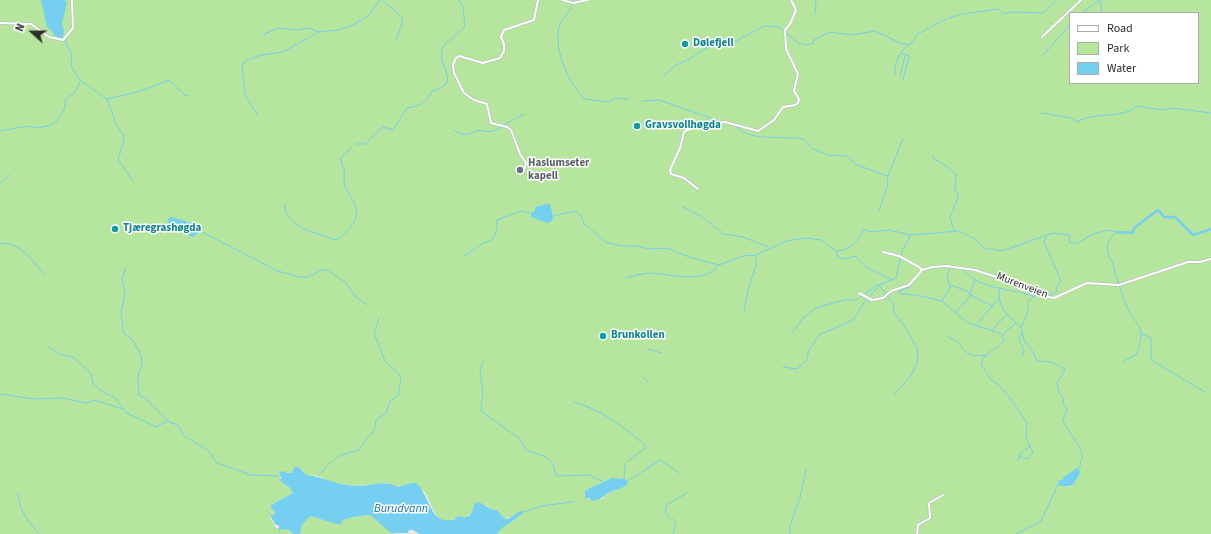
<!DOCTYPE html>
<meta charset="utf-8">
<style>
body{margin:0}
#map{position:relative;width:1211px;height:534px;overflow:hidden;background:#efe9e1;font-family:"Source Sans 3",sans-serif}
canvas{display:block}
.legend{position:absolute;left:1069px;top:12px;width:130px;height:72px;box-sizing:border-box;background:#fff;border:1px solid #ababab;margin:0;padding:5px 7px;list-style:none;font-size:12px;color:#2e2e2e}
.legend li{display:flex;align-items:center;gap:8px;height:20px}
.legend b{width:20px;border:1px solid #ababab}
.north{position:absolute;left:12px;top:12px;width:40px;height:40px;-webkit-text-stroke:3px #fff;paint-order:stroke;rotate:291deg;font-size:11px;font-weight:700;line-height:16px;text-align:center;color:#2e2e2e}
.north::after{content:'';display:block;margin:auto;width:14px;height:18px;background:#2e2e2e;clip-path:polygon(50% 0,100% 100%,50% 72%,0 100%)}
</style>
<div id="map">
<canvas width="1211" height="534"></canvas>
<ul class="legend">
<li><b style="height:5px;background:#fff"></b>Road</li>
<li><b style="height:11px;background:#b6e59e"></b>Park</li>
<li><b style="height:11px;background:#75cff0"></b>Water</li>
</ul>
<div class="north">N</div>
</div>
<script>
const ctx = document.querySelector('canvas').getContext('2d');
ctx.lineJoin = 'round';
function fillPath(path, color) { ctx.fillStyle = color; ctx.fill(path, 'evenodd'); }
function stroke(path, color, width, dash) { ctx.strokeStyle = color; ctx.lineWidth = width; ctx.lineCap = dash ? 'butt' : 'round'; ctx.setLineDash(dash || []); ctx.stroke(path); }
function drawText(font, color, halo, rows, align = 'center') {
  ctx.font = font + ' "Source Sans 3",sans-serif'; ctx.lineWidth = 3; ctx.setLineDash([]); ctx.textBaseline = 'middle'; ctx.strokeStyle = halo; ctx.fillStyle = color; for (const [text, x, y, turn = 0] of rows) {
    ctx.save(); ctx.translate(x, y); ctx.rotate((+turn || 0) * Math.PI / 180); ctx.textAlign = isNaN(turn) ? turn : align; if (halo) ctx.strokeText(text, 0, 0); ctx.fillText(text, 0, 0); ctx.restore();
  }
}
const green = new Path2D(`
 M0,0h1211v534h-714c7,-10 20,-13 27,-22 -8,0 -12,7 -20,6l-7,-8 -6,-1 -5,-4 -12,4v2l-9,7 -5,-1c-26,13 -25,-10 -36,-26 -3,-3 -10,-6 -13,-8l-13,4 -10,-4 -32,3 -23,-3 -15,-7 -12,-1 -7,-8h-5l-2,6h-6l-6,4v3l10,8 3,5 -22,12 4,8 -2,3 -4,-1 7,13 12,1 5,5h-293zM1070,13h128v70h-128zM1071,471l9,1 -3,8 -8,7 -9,-2 2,-4zM611,478l17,3 -1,4 -21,9 -3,4 -10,3 -1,-2h-5l-3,-4c7,-10 17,-11 27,-17z
 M370,515c9,7 17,14 25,19h-95l2,-9 8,-9 14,4 17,1 7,-3z`);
const water = new Path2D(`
 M41,0h24l2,3 -5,20 2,9 -2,7 -8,-4 -2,-4 -5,-4z
 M547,204h3l3,12 -1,5 -5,2 -16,-6v-4l4,-2v-4z
 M172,217l25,8 3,2v4l-7,6 -17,-7 -9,-8 2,-4z
 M294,467h5l7,8c18,2 32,11 51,11 14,0 28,-7 41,1l13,-4h5c12,9 13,34 28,37 3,1 7,0 10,0l4,-4c11,4 15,-2 16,-12l5,-2 12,7 6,1 7,8 4,1 12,-8 4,1c-8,9 -20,12 -27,22h-78l-6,-4h-4l-1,3h-17l-21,-18 -17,2 -10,3 -2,4h-4l-27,-8 -8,9 -2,9h-7l-5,-5 -9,1v-4l-4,-2 -7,-12 2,3h4l1,-3 -4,-4v-3l22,-12 -3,-5 -11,-8 2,-2 -2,-6 5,-1 2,2h6z
 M1077,468l3,4c-4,12 -9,17 -22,13l1,-5h5l-2,-2z
 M611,478l13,1 4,2 -1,4c-6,4 -13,5 -19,8 -6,4 -7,6 -15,8l-4,-3 -4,1v-8c9,-6 17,-7 26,-13z`);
const stream = new Path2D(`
 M382,0l20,17v6l-6,18
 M573,0c0,12 -11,16 -14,27 -5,24 9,56 26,72l23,3 7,-4 13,1
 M1100,0l2,13
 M1082,13l17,-13
 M815,14l1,-14
 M963,14l35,-5 5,5 10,-2 30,1 14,-13
 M949,18l12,-4
 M263,35l15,-7 18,2 14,-2 8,4
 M66,39v6c8,8 4,13 6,23l9,13 26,18 9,25 7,11 1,5 -6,20 15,21
 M901,53l8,3 -6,24
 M1043,55l27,-30
 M895,74c-1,-12 4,-20 13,-29
 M900,76l5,-20
 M663,77l11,-11 16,-7 16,-11 32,-8 26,-14 15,1 19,16 8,2 7,-2 1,-3 15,-8 23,3 23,-4 23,11 10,3 5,-3 4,-8c4,-1 22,-12 29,-15
 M107,99l34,-8 28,-11 17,16 2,-1
 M643,101l16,-1 63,22
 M1042,113l29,5 6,4c16,-11 46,-2 59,-16l27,4 10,-2 38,5
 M258,116l-13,-21 -3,-30 3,-4 16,-6 22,-3 36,-20 20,-2 14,-5 16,-10 11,-15
 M504,125l20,-11
 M736,126c15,17 47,9 67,13l10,10 15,6 19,1 10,9 31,11
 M454,130c11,8 12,4 23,1 9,-2 12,5 24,-4
 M0,131l28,-5 8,2 12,-2 8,-4 9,-14v-8l11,-9 4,-9
 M356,144h9l18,-17 10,3 14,-22c16,-3 17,-3 25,-17 34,-9 0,-27 12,-46 2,-2 17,-14 21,-18l-2,-20 -4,-7
 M933,156l1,3 11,6 11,9 -1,17 3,2v5l-8,19 4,14
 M0,183l10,-8
 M285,204c-2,24 34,29 51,36 10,-5 23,-19 20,-32 -2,-8 -9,-15 -11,-22 -2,-5 0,-11 -1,-16 -1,-4 -3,-7 -3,-12l10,-10
 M683,207l18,9 23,18 19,3 25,10
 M879,210l9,-26 -1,-6 16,-39
 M553,216l22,-5 7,6 2,7 22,18 15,4h18l8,3 20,-1 22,9 30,8 24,-9 13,-1 30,-14 20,-3 15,2 15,11 2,6 7,2 10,-3 11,11 26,13
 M200,231l78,40 21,6h9l14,-7h6l18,13 10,14 12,8
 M1117,232c-11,8 -13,19 -4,31 -1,3 13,42 15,47 4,8 11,13 13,22 1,7 -3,16 -4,22l-13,7
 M0,244c17,-5 35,18 44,31
 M837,251c12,0 23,-11 26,-21l2,-1 5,3 19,-2 22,5 47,-4 15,7 11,10 18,3 51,-18 17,2 -1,7 7,2 17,-10 15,-4 10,2
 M464,256l18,-12 11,-5 4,-10v-9l23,-9 11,2
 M943,267h7
 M126,268l-4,10 3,15 -4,20 3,21 8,5 9,16 1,8 -4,14 1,18 6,3 23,23 11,5 4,9 26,16 8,12 34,12 28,1
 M961,268c20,23 45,19 72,28
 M626,278c8,-2 17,-5 25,-5 22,1 52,12 68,-8
 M950,285l17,6 3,4 22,11
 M880,286l13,18 1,9 10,12 13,23 1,10 -2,8 -6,11 -16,18
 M999,288v10l4,12 17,17
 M898,292l11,-5 4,-6
 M899,292l2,2 16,1 25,6 26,22 34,11
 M970,294l5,-14
 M942,301l8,-13 -3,-12 4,-9
 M744,312l4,-22 8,-24v-11
 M956,312l15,-17
 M977,324l22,-26
 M1016,324c-6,4 -10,6 -14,13l3,3c-7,8 -22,14 -24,24l10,16 8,5 11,13 17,25 -1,14 4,9c-6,5 -12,6 -12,15
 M1021,327l3,13 9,12 3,7 3,2 13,1 13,7 -3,7 -5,6 2,12 4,3v7l4,5 -4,10 1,4 17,26 1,8 -3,13
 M1021,327l7,-15v-11l11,-8 3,1 5,-2 5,3 5,-4 -1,-3 5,-7 -17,-39 3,-7
 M992,330l15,-16
 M793,332l10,-14 13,-10 28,-8h12l20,-14 20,-8 6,-27 9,-16
 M1021,334l-2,5 4,8v9
 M1142,334l9,4v22l54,32
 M946,335c3,3 7,4 11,7 12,12 11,16 30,13
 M48,347l14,8 11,2 18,17 2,9 10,9 12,6 12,15 29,14 11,-6
 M648,349l13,4
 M483,362l-3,8 3,24 -2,13 1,5 37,26 7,12 20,7 7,7 2,9 2,3 32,-1 15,7
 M783,367l14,2 9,-8 3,-11 10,-15 34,-15 12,-19 14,-15
 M643,377l6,6
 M0,394l34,5 28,-1 25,5 7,-3 29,9
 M574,402c30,9 48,24 72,44v2l-18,13
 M1019,456l8,3 6,-7 -3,-6
 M318,476c15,-17 18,-21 41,-26l8,-12 7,-6 2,-12 10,-7 5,-13 7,-4 3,-18 -2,-4 -14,-13 -11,-28 5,-15
 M624,479l1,-15
 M628,481l32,-21 20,13
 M18,494c2,17 10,29 22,40
 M524,512l17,-6 31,-4
 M279,532v-2
 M673,534l3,-12c-7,-7 -12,-4 -10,-17l21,-12
 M790,534v-8l10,-28 6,-29
 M1016,534l25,-13 17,-36`);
const river = new Path2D(`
 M1118,232l15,1 1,-5 24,-18 6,7h11l18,18 18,-6`);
const minor = new Path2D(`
 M562,0l11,3 15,-3
 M0,23l31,1 18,13 14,3 10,-12 -1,-28
 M1042,37l39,-37
 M523,173l3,-10 -6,-9 -9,-24 -4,-3 -16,-4 -4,-19 -13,-4 -10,-7 -10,-20 -1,-8 3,-7 3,-2 24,7 17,-5 4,-7v-7l-3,-7 3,-7 30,-10 4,-20
 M698,189l-14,-11 -13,-4 -1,-4 10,-22 4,-16 11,-6 30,-4 33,9 16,-11 9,-13 12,-2 3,-2 1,-4 -5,-8 4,-17 -12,-25 -1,-19 5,-6 6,-14 -5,-10
 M883,252l16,4 20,11 3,3
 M859,293l13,7 11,-2 8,-7 18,-6 13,-15 10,-3 15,-1 28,4 43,14 21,11 15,3 33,-15 32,2 69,-23h12l11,-3
 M917,534l1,-9 12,-7 -1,-15 14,-8`);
const markers = [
 [685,44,4,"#0f9aa8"],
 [637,126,4,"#0f9aa8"],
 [520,170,4,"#6b7280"],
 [115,229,4,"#0f9aa8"],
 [603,336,4,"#0f9aa8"]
];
const cultureNames = [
 ["Dølefjell",693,44],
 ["Gravsvollhøgda",645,126],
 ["Tjæregrashøgda",123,229],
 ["Brunkollen",611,336]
];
const worshipNames = [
 ["Haslumseter",528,164],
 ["kapell",528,177]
];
const streetNames = [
 ["Murenveien",1022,286,21]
];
const waterNames = [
 ["Burudvann",401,509]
];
fillPath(green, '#b6e59e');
fillPath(water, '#75cff0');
stroke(stream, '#75cff0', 1);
stroke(river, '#75cff0', 2.5);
stroke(minor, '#b4b7c1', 3);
stroke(minor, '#fff', 2);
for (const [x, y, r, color] of markers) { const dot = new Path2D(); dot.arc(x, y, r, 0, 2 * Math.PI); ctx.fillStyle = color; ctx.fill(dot); stroke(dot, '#fff', 1.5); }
drawText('bold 11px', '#0d838f', '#fff', cultureNames, 'left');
drawText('bold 11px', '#5b616d', '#fff', worshipNames, 'left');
drawText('11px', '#2e2e2e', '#fff', streetNames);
drawText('italic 12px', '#0d6fa3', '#fff', waterNames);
</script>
